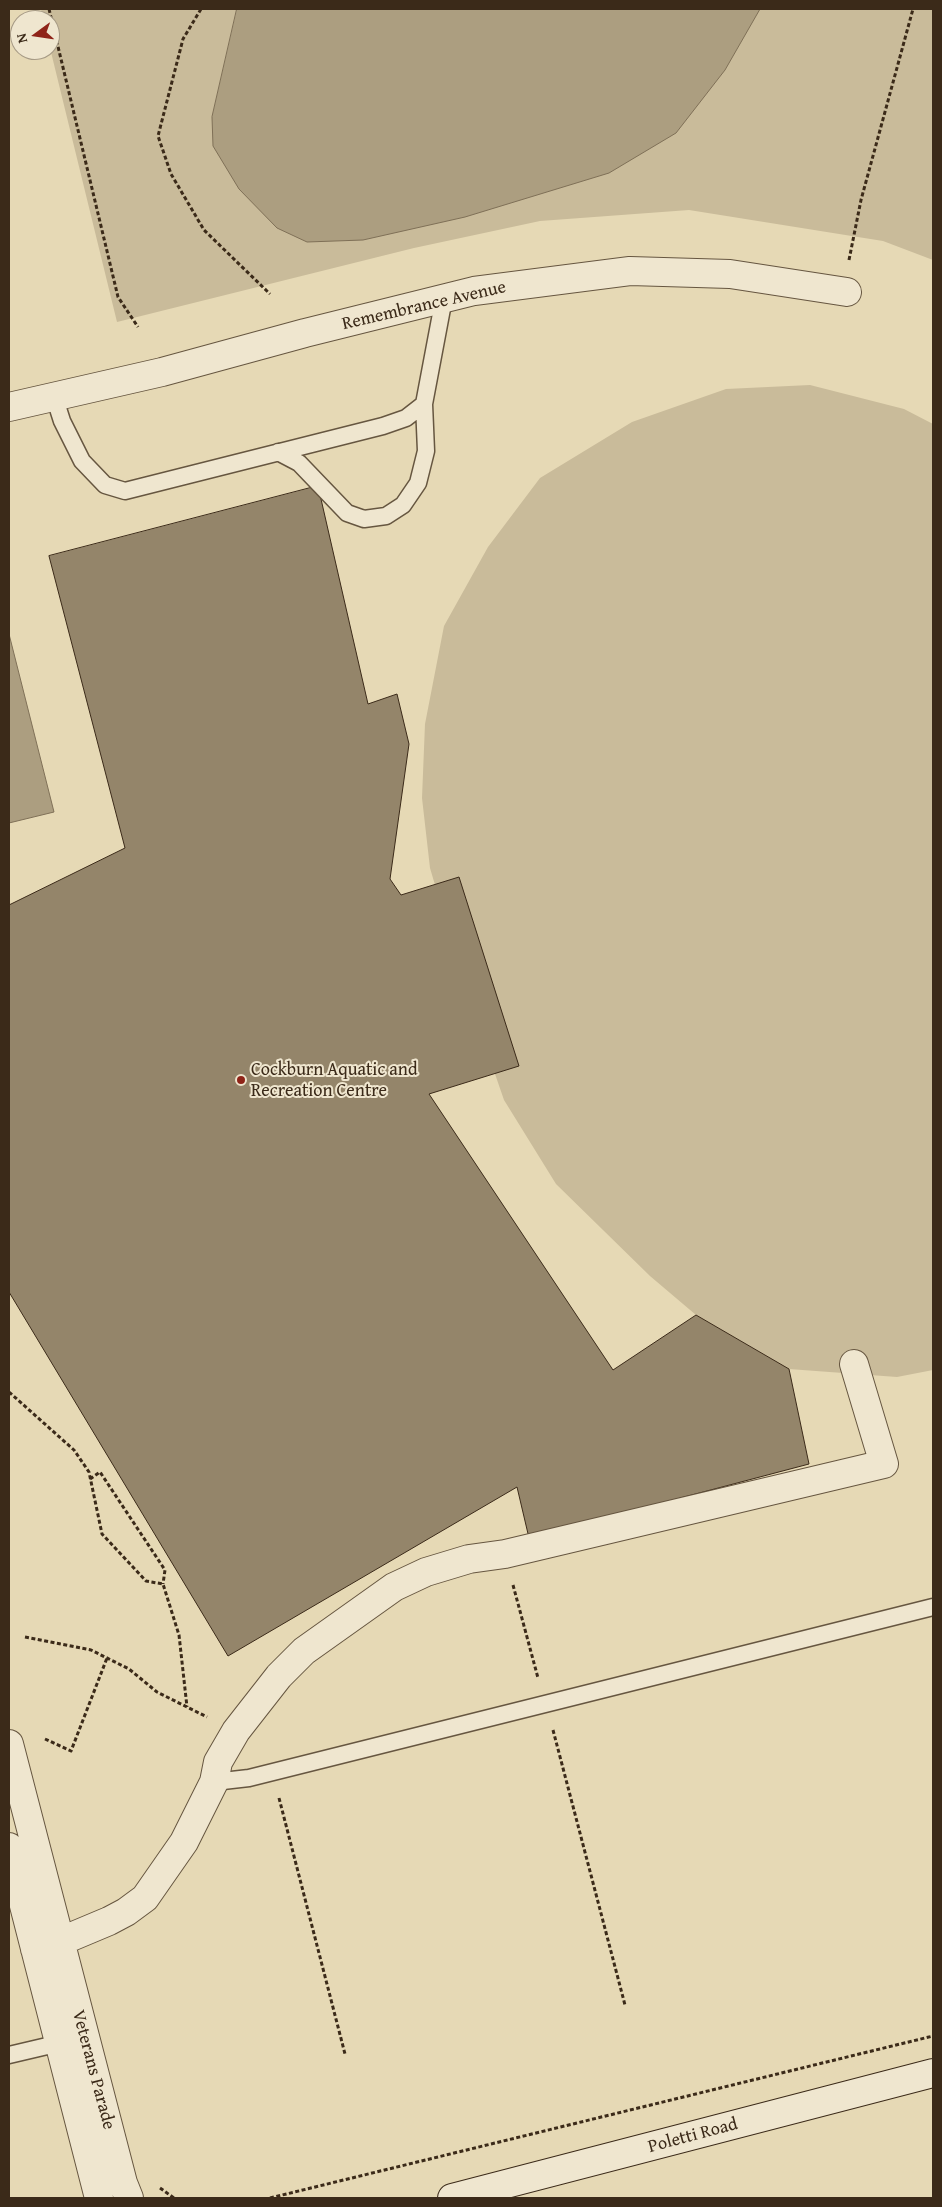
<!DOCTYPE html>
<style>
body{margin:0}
#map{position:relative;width:942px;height:2207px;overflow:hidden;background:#e6d9b5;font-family:"Gentium Book Plus",serif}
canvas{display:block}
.frame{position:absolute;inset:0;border:10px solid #3b2a19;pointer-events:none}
.north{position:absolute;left:10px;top:10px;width:50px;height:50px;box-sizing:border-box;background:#efe6cf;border:1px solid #a79b86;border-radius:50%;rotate:256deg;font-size:14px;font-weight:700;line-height:20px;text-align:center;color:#3b2a19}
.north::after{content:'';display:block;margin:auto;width:18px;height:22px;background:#8f2418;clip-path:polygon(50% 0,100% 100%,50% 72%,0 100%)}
</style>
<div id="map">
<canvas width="942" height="2207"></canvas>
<div class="frame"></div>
<div class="north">N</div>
</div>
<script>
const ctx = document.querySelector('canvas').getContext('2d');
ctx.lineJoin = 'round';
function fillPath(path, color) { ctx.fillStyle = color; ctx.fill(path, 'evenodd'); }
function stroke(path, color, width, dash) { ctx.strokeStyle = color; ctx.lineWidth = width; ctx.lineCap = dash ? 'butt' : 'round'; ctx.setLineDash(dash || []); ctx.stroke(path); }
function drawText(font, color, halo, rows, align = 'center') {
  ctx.font = font + ' "Gentium Book Plus",serif'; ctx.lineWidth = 4; ctx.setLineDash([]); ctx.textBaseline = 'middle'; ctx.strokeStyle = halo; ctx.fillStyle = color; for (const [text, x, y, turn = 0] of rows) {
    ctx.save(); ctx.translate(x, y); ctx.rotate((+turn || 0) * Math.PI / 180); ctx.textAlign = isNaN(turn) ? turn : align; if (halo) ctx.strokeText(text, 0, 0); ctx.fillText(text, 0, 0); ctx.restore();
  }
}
const green = new Path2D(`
 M41,9h892v251l-50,-19 -194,-31 -149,11 -126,27 -297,74 -67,-274v-28h-7z
 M810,385l94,24 29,15v946l-36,7 -108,-8 -93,-54 -46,-39 -94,-92 -52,-84 -38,-110 -36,-122 -8,-70 3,-74 19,-98 44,-79 52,-69 92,-56 94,-33z`);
const water = new Path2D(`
 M237,9h523l-35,61 -49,63 -67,40 -144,44 -102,23 -56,2 -30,-14 -38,-39 -26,-43 -1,-29z
 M9,634l45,178 -45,11z`);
const building = new Path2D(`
 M318,486l50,218 29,-10 12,50 -19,135 11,16 58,-18 60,189 -90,28 184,276 83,-55 93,54 20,95 -280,74 -12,-51 -289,169 -219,-364v-387l116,-57 -76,-292z`);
const path = new Path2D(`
 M49,9l69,288 20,30
 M201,9l-18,30 -25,97 13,38 33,56 66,64
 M849,260l12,-60 52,-191
 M9,1392l65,58 15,22 13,62 44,47 17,3 16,51 8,72
 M90,1479l10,-7 65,98 -2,14
 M513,1585l25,93
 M25,1637l66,13 38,19 28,23 50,25
 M553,1730l72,275
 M45,1739l26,12 36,-93
 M279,1798l66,256
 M160,2188l14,10
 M270,2198l663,-162`);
const lane = new Path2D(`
 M54,396l8,25 20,40 23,24 20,6 258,-65 23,-8 18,-14 20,-106
 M278,452l21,11 48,50 17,6 22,-3 17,-11 15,-22 8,-32 -2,-47
 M214,1782l35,-4 684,-171
 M9,2055l51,-12`);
const street = new Path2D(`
 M9,407l153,-35 143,-39 169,-42 156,-20 100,3 117,18
 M9,1744l114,439 6,15
 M9,1847l90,351
 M35,1949l24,-7 50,-21 17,-9 19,-14 39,-56 30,-60 4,-20 18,-31 43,-55 25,-25 90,-64 32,-15 43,-13 36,-5 379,-90 -30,-100`);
const secondary = new Path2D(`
 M452,2198l481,-125`);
const markers = [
 [241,1080,5,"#8f2418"]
];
const streetNames = [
 ["Remembrance Avenue",424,306,-13],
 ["Veterans Parade",93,2070,75],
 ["Poletti Road",693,2136,-15]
];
const poiNames = [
 ["Cockburn Aquatic and",251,1070],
 ["Recreation Centre",251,1091]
];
fillPath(green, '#c9bb9a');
fillPath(water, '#ac9e80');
stroke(water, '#7f7057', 1);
fillPath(building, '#94856a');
stroke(building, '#3b2a19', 1);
stroke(lane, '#665640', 19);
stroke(street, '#665640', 30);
stroke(secondary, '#3b2a19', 30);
stroke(path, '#3b2a19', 3, [4, 2.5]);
stroke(lane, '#efe6cf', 16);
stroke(street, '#efe6cf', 28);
stroke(secondary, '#efe6cf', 28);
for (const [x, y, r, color] of markers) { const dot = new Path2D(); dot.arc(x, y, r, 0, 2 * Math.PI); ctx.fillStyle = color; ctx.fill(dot); stroke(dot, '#efe6cf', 2); }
drawText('18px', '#3b2a19', '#efe6cf', streetNames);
drawText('18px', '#3b2a19', '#efe6cf', poiNames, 'left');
</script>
